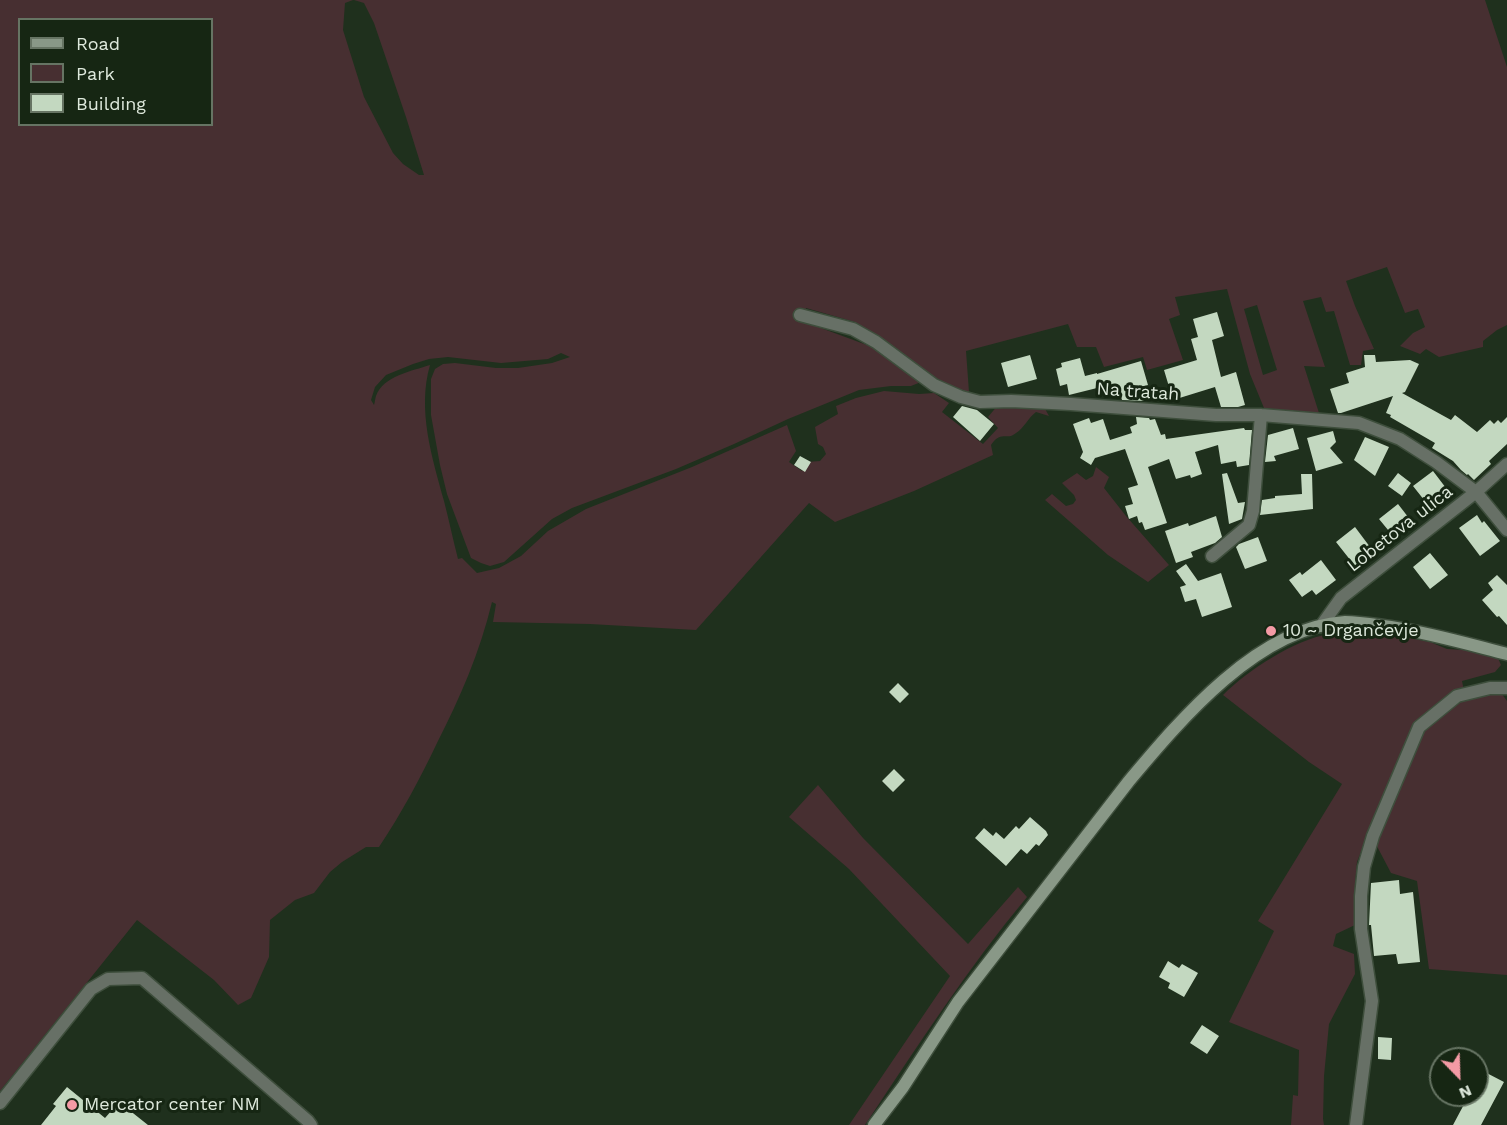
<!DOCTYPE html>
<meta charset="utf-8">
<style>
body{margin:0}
#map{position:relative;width:1507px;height:1125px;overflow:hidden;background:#1f301d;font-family:"Work Sans",sans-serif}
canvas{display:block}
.legend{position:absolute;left:18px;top:18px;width:195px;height:108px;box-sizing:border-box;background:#162613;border:2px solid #667463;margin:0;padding:8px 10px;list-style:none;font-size:18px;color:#dee9dc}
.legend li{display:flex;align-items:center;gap:12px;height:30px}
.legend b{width:30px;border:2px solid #667463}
.north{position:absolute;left:1429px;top:1047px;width:60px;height:60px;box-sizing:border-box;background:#162613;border:2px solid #667463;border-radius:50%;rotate:157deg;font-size:16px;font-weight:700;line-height:24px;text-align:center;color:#dee9dc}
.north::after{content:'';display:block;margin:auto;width:21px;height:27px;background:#f49aa5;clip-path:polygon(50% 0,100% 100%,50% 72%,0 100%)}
</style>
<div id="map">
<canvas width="1507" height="1125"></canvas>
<ul class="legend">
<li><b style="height:8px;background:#899887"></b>Road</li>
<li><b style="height:16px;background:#472f31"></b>Park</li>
<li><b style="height:16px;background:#c3d8c0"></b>Building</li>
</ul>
<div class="north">N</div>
</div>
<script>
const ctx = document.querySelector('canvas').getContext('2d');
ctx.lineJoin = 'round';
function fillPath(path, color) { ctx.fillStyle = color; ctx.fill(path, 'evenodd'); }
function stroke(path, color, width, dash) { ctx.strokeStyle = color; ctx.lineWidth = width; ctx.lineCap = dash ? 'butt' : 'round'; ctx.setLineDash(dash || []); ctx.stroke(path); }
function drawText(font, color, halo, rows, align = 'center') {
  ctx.font = font + ' "Work Sans",sans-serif'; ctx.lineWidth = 6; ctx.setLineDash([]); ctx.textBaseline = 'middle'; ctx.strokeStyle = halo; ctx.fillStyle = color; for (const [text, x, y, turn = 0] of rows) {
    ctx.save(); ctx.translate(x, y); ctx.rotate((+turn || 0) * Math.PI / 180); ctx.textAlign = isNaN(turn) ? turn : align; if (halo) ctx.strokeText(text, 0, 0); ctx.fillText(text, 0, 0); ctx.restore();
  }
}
const green = new Path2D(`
 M0,0h353l-8,3 -2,27 21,67 29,56 10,11 16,11h5l-18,-58 -32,-94 -10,-20 -10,-3h1131l22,67v258l-10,5 -14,11v6l-44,10 -13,-8 -6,5 -20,-8 13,-13 12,-6 -7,-18 -13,4 -18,-46 -41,14 9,25 19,43 -11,2 -2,14h-11l-16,-54 -8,1 -5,-15 -18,4 22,66 -21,-1 15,47 -55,-5 -14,-34 -23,-85 -52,8 5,18 -11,4 14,41 -36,10 -4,-13 -39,10 -8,-20h-19l-9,-23 -102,27 3,41 -11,-2 -31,-17 -72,-51 -49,-14 -4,13 73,27 46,34 -10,4h-20l-32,4 -71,29 -54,25 -58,25 -104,39 -20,11 -48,43 -14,4 -9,-3 -10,-5 -24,-64 -7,-29 -9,-50v-36l4,-10 8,-5 12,-1 41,5h22l34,-5 18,-6 -9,-4 -13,6 -47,4 -53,-6 -19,2 -16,5 -27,11 -11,12 -4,13 3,5c1,-3 1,-6 2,-9 7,-20 36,-25 54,-31 -13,45 2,92 14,136 5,19 9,39 14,58l4,-1 15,15 22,-5 22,-12 27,-25 38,-22 106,-42 95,-42 9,26 -7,11 13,9 5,-9 13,-1 6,-7 -3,-7 -5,-3 -3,-17 23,-13 -2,-8 20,-8 28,-7 35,3 15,-1 15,10 -7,9 41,32 15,-16 -10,-11 10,-12 46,2 5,9 -13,-4c-8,6 -12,16 -20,21 -9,8 -15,-3 -25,12l2,10 -79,36 -79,31 -26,-19 -113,127 -106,-6 -97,-2 3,-18 -4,-2c-12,50 -32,96 -55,141 -17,36 -36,71 -58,104h-13l-24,15 -12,10 -16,21 -19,7 -25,20 -1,37 -18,41 -13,7 -24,-25 -77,-60 -137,171zM20,20h192v104h-192zM1257,305l20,65 -14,5 -19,-66z
 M1096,467l13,10 -5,11 22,28 43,49 -21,17 -40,-27 -63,-55 7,-6 14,12 7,-2 3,-4 -2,-5 -12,-12 15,-10 9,7 7,-4z
 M1372,631l58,11 17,7 17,1 34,8 3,7 -6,7 -33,9 3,15 34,-6 8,11v274l-78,-6 -12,-88 -26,-8 -22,-42 -12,31 -2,22v41l-19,9 -3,12 21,8 1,20 -26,50 -5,52 -1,43 1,6h-33l2,-30 5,1 1,-46 -70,-28 45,-91 -16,-10 84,-137 -33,-22 -86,-67c25,-25 71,-55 106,-61 14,-2 29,-2 43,-3z
 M818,785l45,53 105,106 50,-57 9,10c-60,72 -110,150 -162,228h-16l101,-149 -101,-107 -60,-52z`);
const building = new Path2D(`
 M1217,312l7,24 -12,4 9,37 15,-5 9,33 -7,2h-17l-6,-20 -42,13 -9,-30 33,-10 -6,-21 7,-2 -5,-18z
 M1030,355l7,24 -29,8 -7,-24z
 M1364,355h11l1,7 34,-2 9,4 -14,28 -3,1 49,27 4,-5 22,17 13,-12 4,4 4,-4 3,3 6,-6v27l-18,17 2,3 -17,16 -6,-6 -1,1 -6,-5 -8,-9 -21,-13 3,-5 -45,-26 1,-2 -5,-2 7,-17 -52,17h-3l-8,-24 19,-6 -3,-10 19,-6z
 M1080,358l5,18 12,-3v1l44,-13 7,24 -7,2 4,14 -23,-1 -4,-14 -8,2 -1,-3 -40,10 -2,-11 -7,2 -4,-17 6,-2 -1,-4z
 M962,406l15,4 17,14 -14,17 -27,-24z
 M1136,417l13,1 1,2 5,-1 6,16 4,-1 1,5 78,-11 1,2h7l-3,35 -12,2 -1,-6 -15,3 -3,-19 -23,7 7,22 -11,4 -1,-3 -14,4 -7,-20 -21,8 19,56 -22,7 -3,-8 -3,1 -2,-7 -8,3 -4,-13 8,-2 -5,-16 10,-3 -13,-36 -30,9 -4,7 -11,-7 3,-6 -10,-28 16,-6 2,5 12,-4 7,21 22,-7 -2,-6 7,-3z
 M1293,428l6,21 -25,7 2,5 -11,1 3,-27z
 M1333,431l3,11 -6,6 13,15 -27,8 -9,-33z
 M1365,437l24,10 -14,29 -21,-16z
 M800,456l11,6 -6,10 -11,-7z
 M1433,471l16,21 -10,8 3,3 -10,7 -19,-24z
 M1227,473l11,30 7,-1 -3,17 -13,5 -7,-50z
 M1398,473l13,10 -9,13 -14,-10z
 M1301,474h11l1,35 -53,6 2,-15 13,-2v-2l27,-2z
 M1398,504l14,18 -19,14 -14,-17z
 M1477,515l5,8 2,-2 16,20 -20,15 -21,-28z
 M1216,516l6,21 -7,6 -24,9 2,5 -17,6 -11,-32 23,-8 1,3z
 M1355,527l18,24 -18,15 -19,-24z
 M1258,537l9,24 -22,8 -9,-22 3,-3z
 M1430,553l18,22 -18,14 -17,-22z
 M1321,560l15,20 -20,15 -4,-5 -10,7 -13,-17 11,-8 2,3z
 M1186,564l12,17 23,-8 11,34 -30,10 -6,-18 -11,3 -5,-15 6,-2 -10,-14z
 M1497,575l10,10v40l-8,-9 -2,1 -15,-17 11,-10 -5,-7z
 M898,683l11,11 -9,9 -11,-11z
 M894,769l11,11 -12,12 -11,-11z
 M1030,817l16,14 2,4 -9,11 -3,-2 -9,10 -6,-5 -15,17 -31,-28 9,-10 9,8 3,-4 8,7 12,-13 3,3z
 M1399,880l1,14 13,-2 7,70 -22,2 -2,-10 -22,2 -3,-31h-2l2,-42z
 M1168,961l11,7 3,-4 16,9 -14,24 -16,-9 2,-5 -11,-6z
 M1202,1025l17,11 -12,18 -17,-11z
 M1378,1037l14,1 -1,22 -13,-1z
 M1477,1068l27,14 -23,43h-28l16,-30h8z
 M67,1087l38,31 14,-16 29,23h-107l15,-19 -3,-2z`);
const street = new Path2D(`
 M800,315l53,14 23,13 58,43 27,12 19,5 31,-1 60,3 145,11h45l98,8 41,16 36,23 40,30 31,38
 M1212,556l37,-31 4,-14 8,-96
 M1321,626l20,-28 135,-106 31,-28
 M0,1103l91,-114 17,-10 34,-1 166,143 3,4
 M1356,1125l16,-124 -11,-72v-33l3,-29 9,-31 46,-109 38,-31 33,-8h17`);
const secondary = new Path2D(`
 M874,1125l29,-38 55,-85 171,-221c52,-62 129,-154 216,-159 15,0 31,3 46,5 39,6 77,17 116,27`);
const markers = [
 [1271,631,6,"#f49aa5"],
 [72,1105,6,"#f49aa5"]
];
const streetNames = [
 ["Na tratah",1138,392,4],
 ["Lobetova ulica",1400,529,-38]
];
const poiNames = [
 ["10 ~ Drgančevje",1283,631],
 ["Mercator center NM",84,1105]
];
fillPath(green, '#472f31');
fillPath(building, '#c3d8c0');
stroke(street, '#3e4e3c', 15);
stroke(secondary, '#3e4e3c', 15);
stroke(street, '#677066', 12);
stroke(secondary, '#899887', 12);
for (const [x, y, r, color] of markers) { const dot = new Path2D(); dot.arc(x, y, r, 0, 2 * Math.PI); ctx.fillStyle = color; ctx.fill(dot); stroke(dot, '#162613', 2); }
drawText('18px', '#dee9dc', '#162613', streetNames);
drawText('18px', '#dee9dc', '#162613', poiNames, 'left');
</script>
